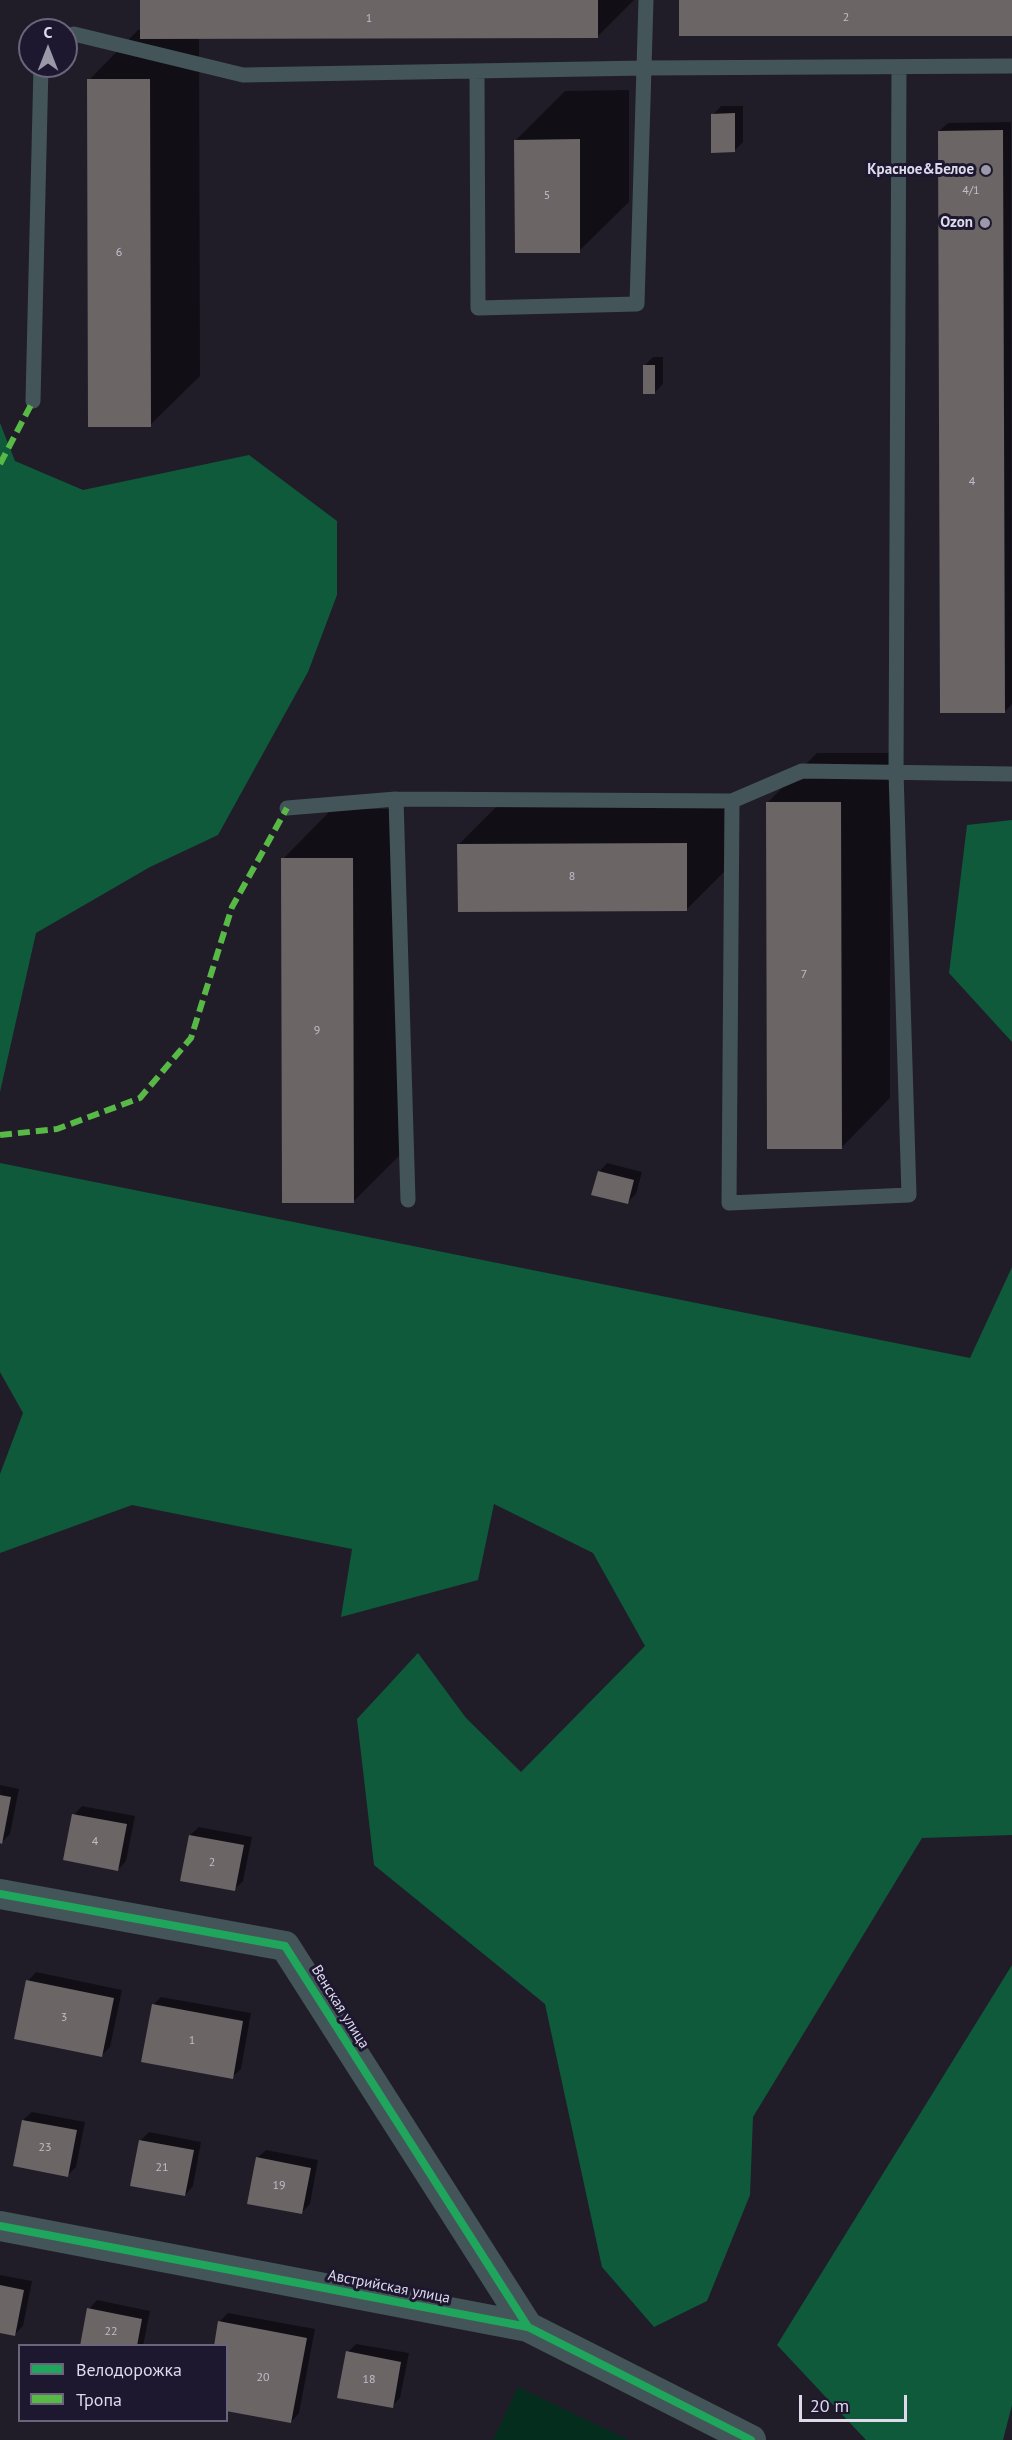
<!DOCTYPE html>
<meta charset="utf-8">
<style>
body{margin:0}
#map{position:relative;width:1012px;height:2440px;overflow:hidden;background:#201d29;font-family:"PT Sans",sans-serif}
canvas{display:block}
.legend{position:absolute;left:18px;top:2344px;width:210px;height:78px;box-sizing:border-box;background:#1d172f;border:2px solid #6a657a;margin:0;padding:8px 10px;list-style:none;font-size:18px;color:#dddaeb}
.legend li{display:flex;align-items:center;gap:12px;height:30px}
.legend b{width:30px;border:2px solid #6a657a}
.north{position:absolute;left:18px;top:18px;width:60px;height:60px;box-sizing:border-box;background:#1d172f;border:2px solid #6a657a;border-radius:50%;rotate:0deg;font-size:16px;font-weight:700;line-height:24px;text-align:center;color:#dddaeb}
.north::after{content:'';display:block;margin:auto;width:21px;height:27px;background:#9b98a7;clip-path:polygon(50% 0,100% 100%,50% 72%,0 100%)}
.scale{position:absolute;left:799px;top:2395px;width:108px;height:27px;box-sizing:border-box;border:3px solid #dddaeb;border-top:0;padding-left:8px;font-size:18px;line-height:21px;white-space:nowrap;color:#dddaeb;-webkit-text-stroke:4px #1d172f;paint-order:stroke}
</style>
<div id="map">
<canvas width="1012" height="2440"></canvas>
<ul class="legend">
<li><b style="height:8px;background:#20a55d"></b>Велодорожка</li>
<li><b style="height:8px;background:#58b947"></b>Тропа</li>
</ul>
<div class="north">С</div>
<div class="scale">20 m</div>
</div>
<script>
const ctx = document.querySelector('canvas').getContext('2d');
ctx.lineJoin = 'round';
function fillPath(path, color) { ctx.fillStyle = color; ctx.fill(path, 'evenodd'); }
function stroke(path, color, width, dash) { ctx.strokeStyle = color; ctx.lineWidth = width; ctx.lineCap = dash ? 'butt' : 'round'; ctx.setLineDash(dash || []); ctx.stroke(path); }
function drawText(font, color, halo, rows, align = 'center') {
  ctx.font = font + ' "PT Sans",sans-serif'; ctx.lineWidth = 6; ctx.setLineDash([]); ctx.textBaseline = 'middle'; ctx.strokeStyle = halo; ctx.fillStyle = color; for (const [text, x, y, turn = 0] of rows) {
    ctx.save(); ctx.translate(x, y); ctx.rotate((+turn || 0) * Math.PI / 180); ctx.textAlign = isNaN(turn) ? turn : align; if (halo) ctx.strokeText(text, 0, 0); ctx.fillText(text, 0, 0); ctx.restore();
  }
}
const green = new Path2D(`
 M518,2387l111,53h-136z`);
const forest = new Path2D(`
 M0,423l15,38 68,29 166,-35 88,66v74l-29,77 -90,163 -68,32 -114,66 -36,159z
 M1012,820v222l-63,-69 18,-148z
 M0,1163l970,195 42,-91v568l-90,3 -169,279 -3,78 -43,106 -53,26 -52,-60 -57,-263 -171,-139 -17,-146 61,-66 48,65 55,54 124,-126 -52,-93 -99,-49 -16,76 -137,37 11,-68 -220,-44 -132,48v-79l23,-61 -23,-41z
 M1012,1965v440l-9,35h-137l-89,-95z`);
const shadow = new Path2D(`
 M142,0h492l-37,37h-398l1,339 -50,49 -61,-345 49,-50h4z
 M629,90v112l-50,49 -63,-111 49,-49z
 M721,106h22v36l-9,9 -21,-36z
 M1011,122l1,582 -7,7 -66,-580 9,-8z
 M653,357h10v27l-8,8 -10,-27z
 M817,753h73v345l-49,50 -73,-346z
 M736,794v66l-49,49 -228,-65 49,-49z
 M332,809h70l1,343 -50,50 -70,-343z
 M607,1163l35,9 -6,22 -8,8 -29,-30z
 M0,1785l19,4 -9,45 -8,8z
 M82,1806l53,10 -9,45 -8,9 -44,-55z
 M199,1827l53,10 -9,44 -8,8 -45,-54z
 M36,1972l86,18 -12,57 -9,9 -73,-75z
 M161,1997l90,16 -10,56 -9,8 -79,-72z
 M32,2112l53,10 -9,45 -8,8 -45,-55z
 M149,2132l52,10 -8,44 -8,9 -45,-54z
 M266,2150l52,10 -8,44 -8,8 -45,-54z
 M0,2275l32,6 -9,45 -8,8 -15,-3z
 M97,2300l53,11 -7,35h-61l7,-37z
 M228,2313l87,16 -16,84 -8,9 -65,-76 -6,-25z
 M356,2344l53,9 -9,45 -8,8 -44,-54z`);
const building = new Path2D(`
 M140,0h458v38l-458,1z
 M679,0h333v36h-333z
 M87,79h63l1,348h-63z
 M735,113v39l-24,1v-39z
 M1003,130l2,583h-65l-2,-582z
 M580,139v114h-65l-1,-113z
 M643,365h12v29h-12z
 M766,802h75l1,347h-75z
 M687,843v68l-229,1 -1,-68z
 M281,858h72l1,345h-72z
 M598,1171l36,9 -6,24 -37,-9z
 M0,1795l11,2 -9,47 -2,-1z
 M72,1814l55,10 -9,47 -55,-11z
 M189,1835l55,10 -9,46 -55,-10z
 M26,1980l88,18 -12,59 -88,-18z
 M152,2004l91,17 -10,58 -92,-17z
 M22,2120l55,10 -9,47 -55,-11z
 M139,2140l55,10 -9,46 -55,-10z
 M256,2157l55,11 -9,46 -55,-10z
 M0,2285l24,5 -9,46 -15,-3z
 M87,2308l55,11 -5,27h-57z
 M218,2321l89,17 -16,85 -65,-12v-65h-12z
 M346,2351l55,11 -8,46 -56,-10z`);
const lane = new Path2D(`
 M66,36l8,-2 169,41 402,-7 367,-2
 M477,73l1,235 159,-4 9,-304
 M33,401l8,-335
 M732,801l-3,402 180,-8 -13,-423 3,-705
 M287,808l109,-9
 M408,1200l-12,-401 336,2 70,-30 210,3`);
const street = new Path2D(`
 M0,1894l285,52 243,381
 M0,2226l528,101 223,113`);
const quiet = new Path2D(`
 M0,464l33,-63
 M0,1135l57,-6 83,-31 51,-60 41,-131 55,-99`);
const cycleway = new Path2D(`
 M0,1894l285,52 243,381
 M0,2226l528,101 223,113`);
const markers = [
 [986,170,6,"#9b98a7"],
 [985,223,6,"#9b98a7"]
];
const numberNames = [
 ["2",846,18],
 ["1",369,19],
 ["4/1",971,191],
 ["5",547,196],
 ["6",119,253],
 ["4",972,482],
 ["8",572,877],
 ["7",804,975],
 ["9",317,1031],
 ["4",95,1842],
 ["2",212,1863],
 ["3",64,2018],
 ["1",192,2041],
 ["23",45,2148],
 ["21",162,2168],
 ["19",279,2186],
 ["22",111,2332],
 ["20",263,2378],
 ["18",369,2380]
];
const poiNames = [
 ["Красное&Белое",974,170],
 ["Ozon",973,223]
];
const streetNames = [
 ["Венская улица",340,2007,58],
 ["Австрийская улица",389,2287,11]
];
fillPath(green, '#052d1d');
fillPath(forest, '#0e5a3b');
fillPath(shadow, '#0007');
fillPath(building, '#6b6566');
stroke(lane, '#435558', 15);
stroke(street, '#435558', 30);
stroke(quiet, '#58b947', 6, [12, 6]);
stroke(cycleway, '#20a55d', 8);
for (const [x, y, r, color] of markers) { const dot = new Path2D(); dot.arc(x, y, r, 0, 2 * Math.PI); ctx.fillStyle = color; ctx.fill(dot); stroke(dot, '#1d172f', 2); }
drawText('12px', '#c0bdca', null, numberNames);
drawText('bold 15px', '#dddaeb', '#1d172f', poiNames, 'right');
drawText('15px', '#dddaeb', '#1d172f', streetNames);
</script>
